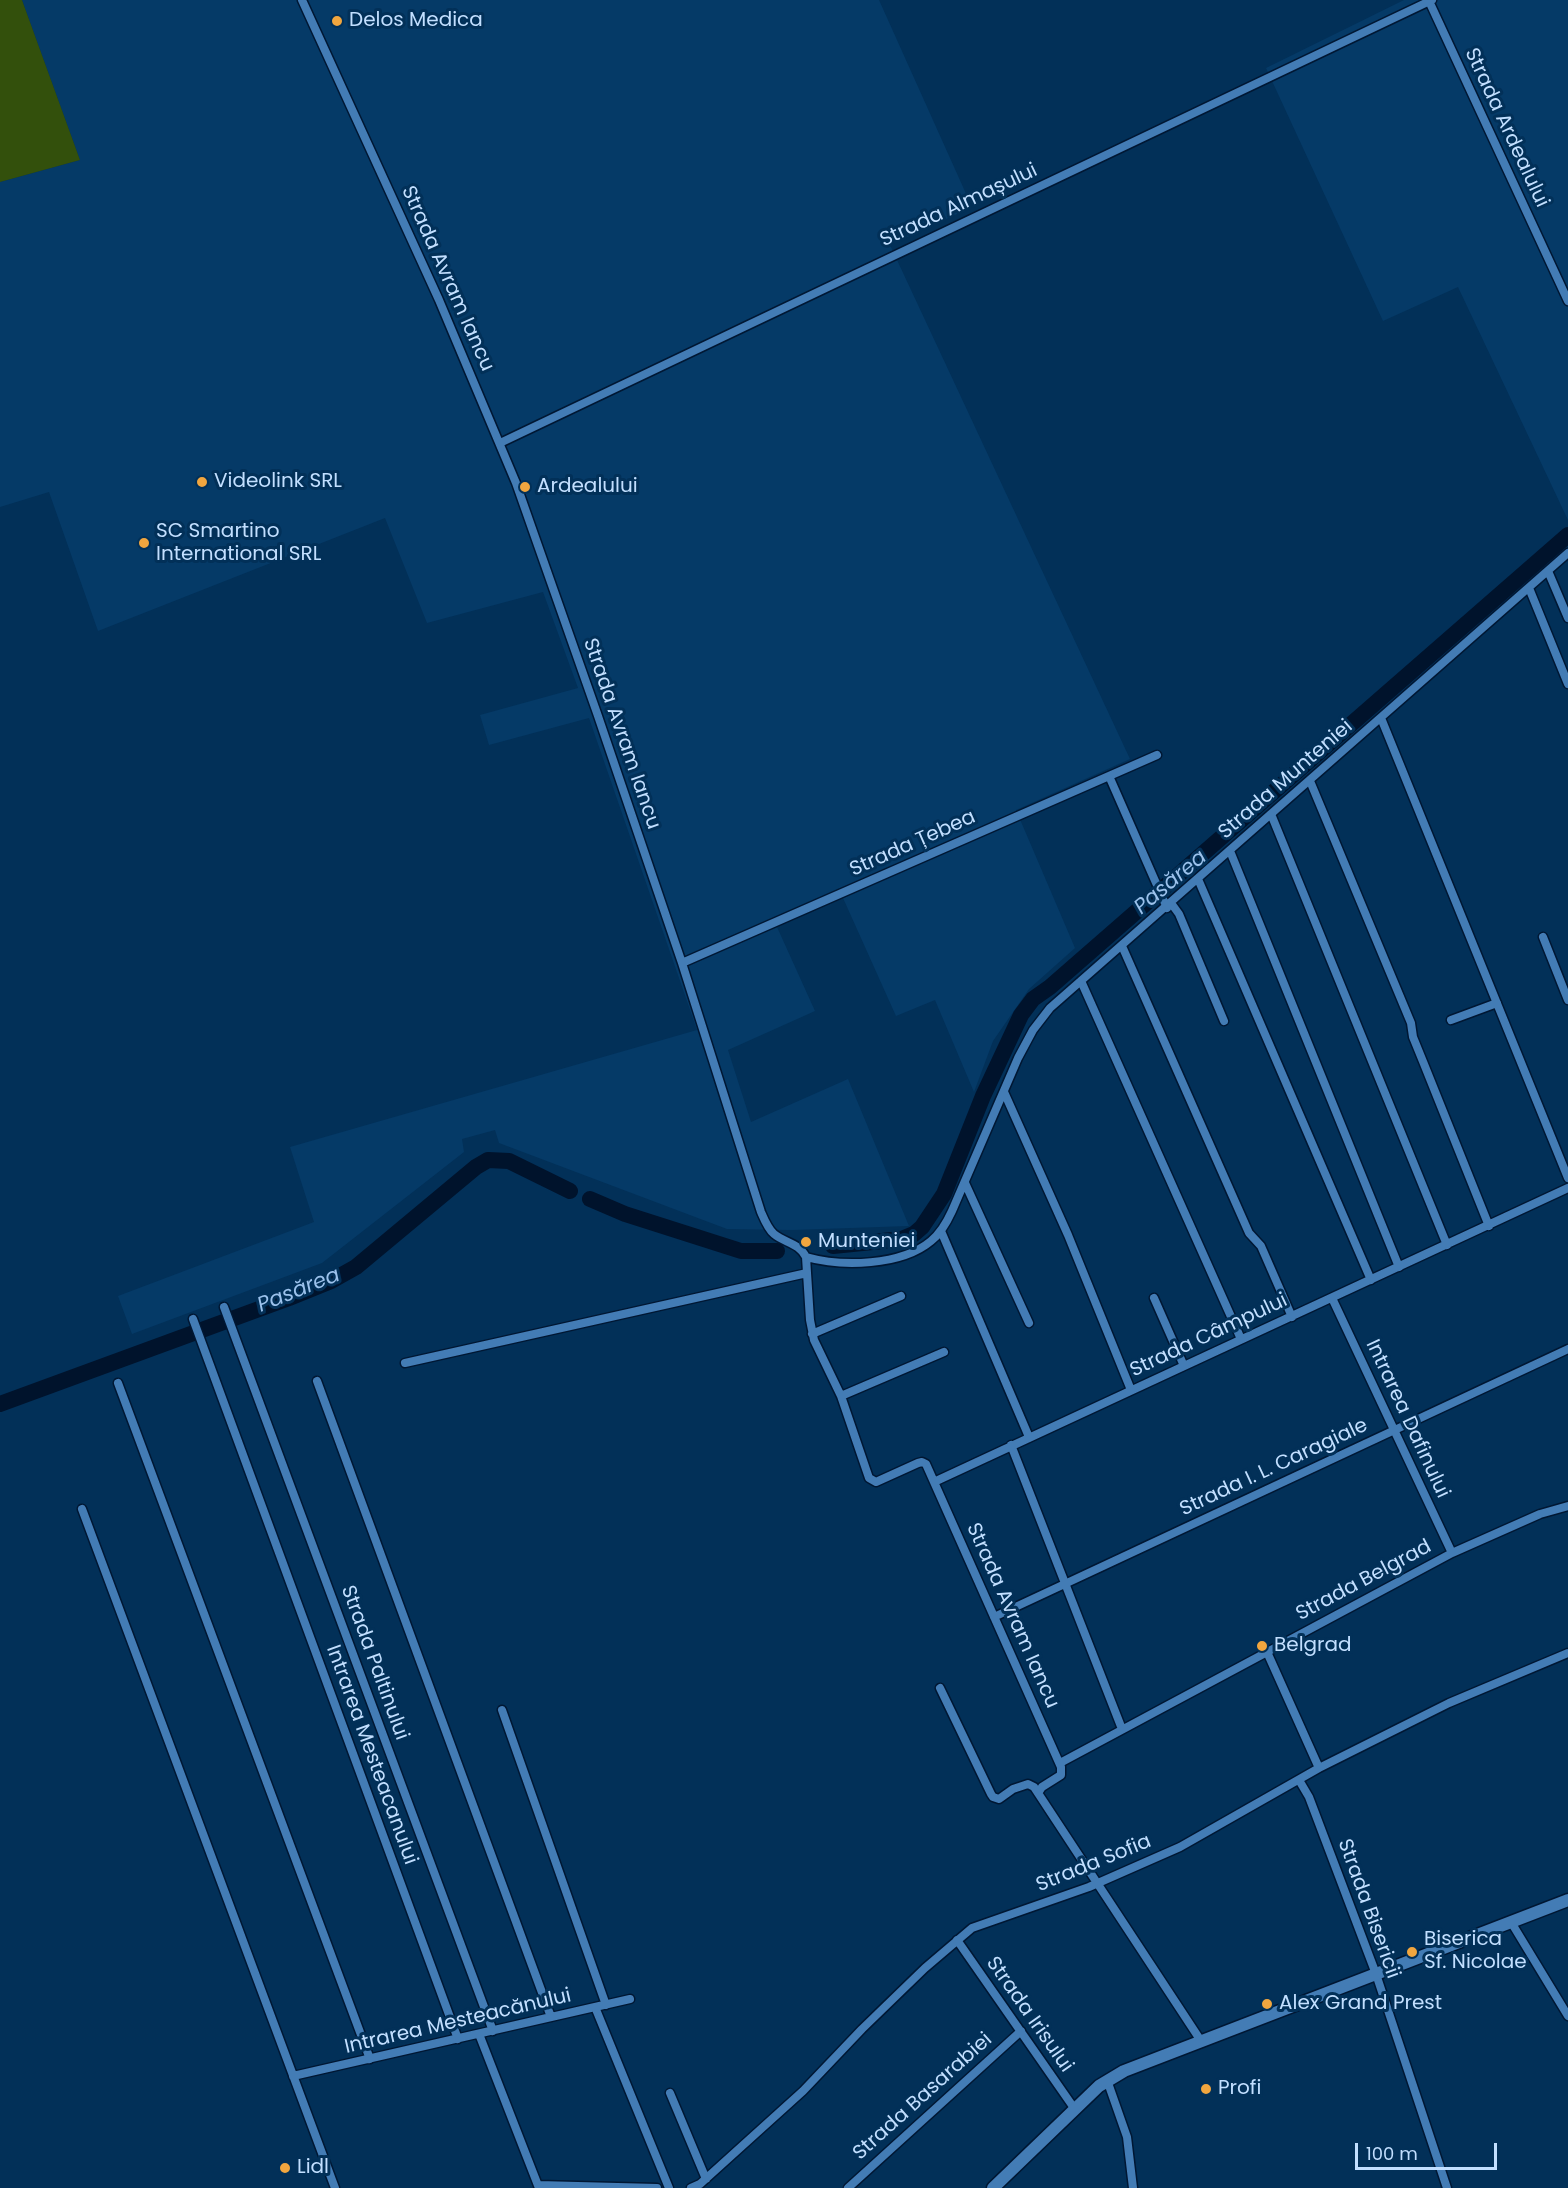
<!DOCTYPE html>
<meta charset="utf-8">
<style>
body{margin:0}
#map{position:relative;width:1568px;height:2188px;overflow:hidden;background:#023058;font-family:Poppins,sans-serif}
canvas{display:block}
.scale{position:absolute;left:1355px;top:2143px;width:142px;height:27px;box-sizing:border-box;border:3px solid #c2dfff;border-top:0;padding-left:8px;font-size:18px;line-height:21px;white-space:nowrap;color:#c2dfff;-webkit-text-stroke:4px #023058;paint-order:stroke}
</style>
<div id="map">
<canvas width="1568" height="2188"></canvas>
<div class="scale">100 m</div>
</div>
<script>
const ctx = document.querySelector('canvas').getContext('2d');
ctx.lineJoin = 'round';
function fillPath(path, color) { ctx.fillStyle = color; ctx.fill(path, 'evenodd'); }
function stroke(path, color, width, dash) { ctx.strokeStyle = color; ctx.lineWidth = width; ctx.lineCap = dash ? 'butt' : 'round'; ctx.setLineDash(dash || []); ctx.stroke(path); }
function drawText(font, color, halo, rows, align = 'center') {
  ctx.font = font + ' Poppins,sans-serif'; ctx.lineWidth = 6; ctx.setLineDash([]); ctx.textBaseline = 'middle'; ctx.strokeStyle = halo; ctx.fillStyle = color; for (const [text, x, y, turn = 0] of rows) {
    ctx.save(); ctx.translate(x, y); ctx.rotate((+turn || 0) * Math.PI / 180); ctx.textAlign = isNaN(turn) ? turn : align; if (halo) ctx.strokeText(text, 0, 0); ctx.fillText(text, 0, 0); ctx.restore();
  }
}
const built = new Path2D(`
 M22,0h857l93,207 -82,38 240,514 -114,51 59,138 -46,41 -36,52 -19,51 -39,-92 -39,16 -53,-118 -66,29 38,84 -87,39 23,72 97,-43 61,147 -117,4 -65,-1 -228,-86 -4,-13 -33,9 2,13 -142,111 -190,71 -14,-38 196,-74 -24,-75 407,-117 -108,-312 -100,27 -9,-30 98,-27 -35,-96 -116,31 -42,-105 -287,113 -49,-139 -49,15v-325l80,-22z
 M1404,0h164v520l-110,-233 -75,34 -117,-253z`);
const green = new Path2D(`
 M0,0h22l58,160 -80,22z`);
const river = new Path2D(`
 M590,1199l35,15 116,37h36
 M833,1246l69,-7 12,-5 8,-7 22,-33 39,-98 38,-81 12,-16 17,-12 518,-452
 M0,1404l289,-106 42,-17 25,-14 120,-100 12,-7 21,1 61,30`);
const street = new Path2D(`
 M302,0l137,300 77,183 82,233 84,247 79,249c3,7 7,17 13,22 11,9 25,9 32,23l4,63 4,20 27,56 28,82 7,4 42,-19 4,-1 4,2 135,303v8l-19,12 -4,6
 M1429,1l139,300
 M500,443l932,-443
 M1548,571l20,47
 M1529,588l39,96
 M1381,718l187,460
 M1109,776l58,132
 M1310,781l101,242 2,14 11,27 65,162
 M1271,814l176,431
 M1230,851l169,416
 M1198,879l173,401
 M1171,903l8,11 45,107
 M1543,937l25,63
 M1122,946l127,287 12,13 31,71
 M682,963l475,-208
 M1081,981l160,358
 M1451,1020l46,-17
 M1004,1092l64,143 63,155
 M965,1183l64,140
 M941,1231l88,206
 M806,1257c36,10 95,9 125,-16 10,-8 16,-19 21,-30l66,-153 15,-28 17,-22 518,-455
 M1154,1298l30,68
 M1332,1298l120,255
 M224,1307l269,724
 M193,1319l265,720
 M812,1334l89,-38
 M405,1363l402,-90
 M317,1381l234,636
 M118,1383l252,676
 M841,1396l103,-44
 M1011,1445l111,284
 M934,1482l634,-294
 M82,1509l253,679
 M994,1617l574,-268
 M1267,1652l52,116
 M940,1688l51,106 2,3 6,2 14,-10 15,-5 6,3 167,254
 M502,1710l104,295
 M1060,1763l392,-210 88,-39 28,-8
 M1299,1780l10,17 67,177 71,214
 M1511,1922l57,94
 M957,1940l117,168
 M595,2007l74,181
 M479,2034l60,154
 M293,2076l337,-77
 M1107,2080l20,57 6,51
 M670,2093l36,86
 M538,2185l119,3
 M691,2188l9,-4 103,-93 59,-62 63,-61 47,-40 117,-41 91,-40 139,-79 130,-65 119,-50
 M848,2188l173,-157`);
const secondary = new Path2D(`
 M993,2188l106,-102 25,-15 444,-171`);
const markers = [
 [337,21,6,"#f1a63f"],
 [202,482,6,"#f1a63f"],
 [525,487,6,"#f1a63f"],
 [144,543,6,"#f1a63f"],
 [806,1242,6,"#f1a63f"],
 [1262,1646,6,"#f1a63f"],
 [1412,1952,6,"#f1a63f"],
 [1267,2004,6,"#f1a63f"],
 [1206,2089,6,"#f1a63f"],
 [285,2168,6,"#f1a63f"]
];
const poiNames = [
 ["Delos Medica",349,21],
 ["Videolink SRL",214,482],
 ["Ardealului",537,487],
 ["SC Smartino",156,532],
 ["International SRL",156,555],
 ["Munteniei",818,1242],
 ["Belgrad",1274,1646],
 ["Biserica",1424,1940],
 ["Sf. Nicolae",1424,1963],
 ["Alex Grand Prest",1279,2004],
 ["Profi",1218,2089],
 ["Lidl",297,2168]
];
const streetNames = [
 ["Strada Ardealului",1506,128,65],
 ["Strada Almașului",959,206,-25],
 ["Strada Avram Iancu",447,279,66],
 ["Strada Avram Iancu",621,734,71],
 ["Strada Munteniei",1286,780,-41],
 ["Strada Țebea",913,844,-24],
 ["Strada Câmpului",1209,1336,-25],
 ["Intrarea Dafinului",1407,1419,65],
 ["Strada I. L. Caragiale",1274,1468,-25],
 ["Strada Belgrad",1364,1581,-28],
 ["Strada Avram Iancu",1012,1616,66],
 ["Strada Paltinului",374,1663,70],
 ["Intrarea Mesteacanului",371,1755,70],
 ["Strada Sofia",1094,1864,-22],
 ["Strada Bisericii",1368,1909,70],
 ["Strada Irisului",1029,2015,55],
 ["Intrarea Mesteacănului",458,2022,-13],
 ["Strada Basarabiei",923,2097,-42]
];
const waterNames = [
 ["Pasărea",1171,883,-40],
 ["Pasărea",299,1291,-22]
];
fillPath(built, '#053a67');
fillPath(green, '#33500c');
stroke(river, '#00132c', 16);
stroke(street, '#001733', 11);
stroke(secondary, '#001733', 15);
stroke(street, '#437cb5', 8);
stroke(secondary, '#437cb5', 12);
for (const [x, y, r, color] of markers) { const dot = new Path2D(); dot.arc(x, y, r, 0, 2 * Math.PI); ctx.fillStyle = color; ctx.fill(dot); stroke(dot, '#023058', 2); }
drawText('20px', '#c2dfff', '#023058', poiNames, 'left');
drawText('20px', '#c2dfff', '#023058', streetNames);
drawText('italic 21px', '#9cc2ec', '#023058', waterNames);
</script>
